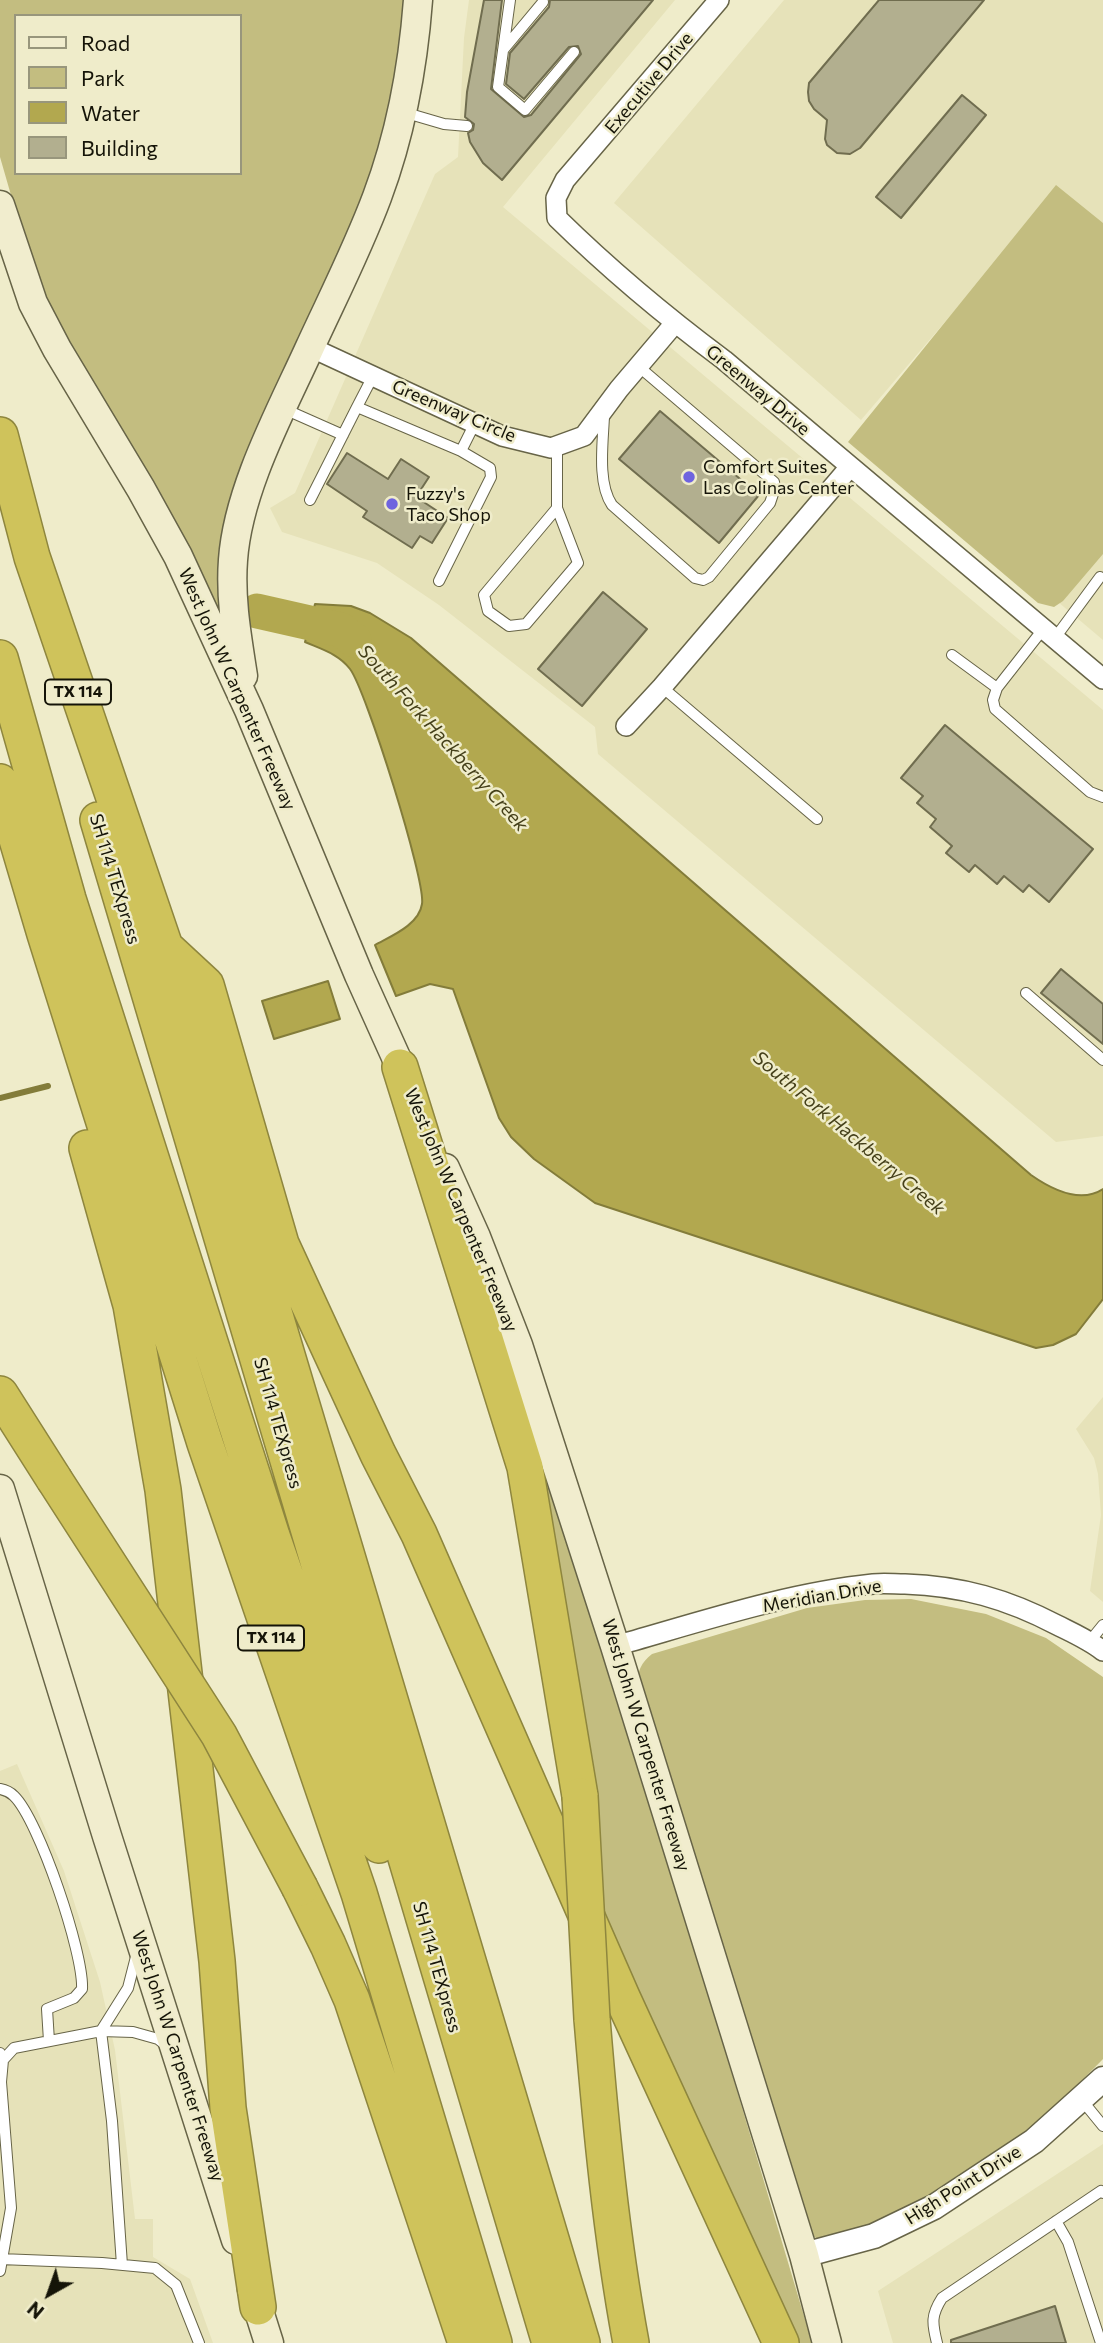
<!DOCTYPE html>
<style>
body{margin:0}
#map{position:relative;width:1103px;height:2343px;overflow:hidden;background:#efecca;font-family:Commissioner,sans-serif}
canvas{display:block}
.legend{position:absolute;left:14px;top:14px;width:228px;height:161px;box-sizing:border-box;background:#efecca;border:2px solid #98967c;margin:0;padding:9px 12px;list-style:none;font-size:21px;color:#151408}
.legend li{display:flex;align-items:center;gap:14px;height:35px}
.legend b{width:35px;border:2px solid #98967c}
.north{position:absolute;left:14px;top:2259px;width:70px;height:70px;-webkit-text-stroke:5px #efecca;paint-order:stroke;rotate:220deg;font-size:19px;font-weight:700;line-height:28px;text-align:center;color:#151408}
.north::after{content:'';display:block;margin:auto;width:24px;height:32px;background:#151408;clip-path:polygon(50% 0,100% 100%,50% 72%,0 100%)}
</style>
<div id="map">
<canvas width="1103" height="2343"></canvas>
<ul class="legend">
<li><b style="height:9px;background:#f1edce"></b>Road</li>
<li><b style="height:19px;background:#c3bd80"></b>Park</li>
<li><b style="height:19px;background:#b2a84f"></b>Water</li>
<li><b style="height:19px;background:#b2af8f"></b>Building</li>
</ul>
<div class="north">N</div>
</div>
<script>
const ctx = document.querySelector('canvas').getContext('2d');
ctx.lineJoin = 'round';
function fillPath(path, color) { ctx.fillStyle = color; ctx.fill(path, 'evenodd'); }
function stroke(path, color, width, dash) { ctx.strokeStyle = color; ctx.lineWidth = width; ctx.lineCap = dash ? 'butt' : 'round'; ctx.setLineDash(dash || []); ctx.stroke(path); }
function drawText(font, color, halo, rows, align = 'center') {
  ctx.font = font + ' Commissioner,sans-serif'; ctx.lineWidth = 5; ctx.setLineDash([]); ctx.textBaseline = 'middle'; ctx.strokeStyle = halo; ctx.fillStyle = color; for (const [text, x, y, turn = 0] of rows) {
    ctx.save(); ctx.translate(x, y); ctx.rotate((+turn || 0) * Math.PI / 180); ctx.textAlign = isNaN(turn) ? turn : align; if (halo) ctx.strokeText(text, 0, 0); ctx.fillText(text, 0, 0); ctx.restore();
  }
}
const built = new Path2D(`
 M469,0h206l-172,207 600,503v426l-47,6 -458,-388 -3,-27 -156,-122 -62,-42 -95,-31 -12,-24 25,-15 140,-319 23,-17 6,-119z
 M784,0h319v228l-46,-37 -196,229 -247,-217z
 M1103,536v104l-52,-44z
 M1103,1397v205l-13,-11 11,-76 -3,-41 -4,-16 -18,-29z
 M17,1764l47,107 36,111 15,68 20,169h18v38l37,22 23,64h-213v-572z
 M1103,2144v199h-210l-15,-52z`);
const green = new Path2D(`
 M0,0h409l-29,163 -56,130 -102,324 -151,-267 -37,-75 -34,-118zM16,16h224v157h-224z
 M1056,185l47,38v331l-40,47 -9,6 -16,-4 -190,-161z
 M487,1290l66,192 60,209 67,208 132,444h-15l-192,-418 -11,-133z
 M911,1599l75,15 60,24 57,39v382c-25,26 -51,50 -78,73 -36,30 -157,111 -202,108 -6,0 -10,-4 -14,-8l-172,-548c1,-14 4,-21 15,-30l155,-46 58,-8z`);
const water = new Path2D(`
 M315,604l36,2 19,7 41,25 620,537c20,14 49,29 72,14v110l-27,35 -23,11 -17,3 -441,-145 -61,-44 -23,-22 -12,-19 -46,-129 -23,-5 -34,12 -21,-51c16,-9 44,-20 47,-41 4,-23 -56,-214 -72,-235 -11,-15 -29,-20 -45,-27z
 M328,981l12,38 -66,20 -12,-38z`);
const stream = new Path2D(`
 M0,1098l48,-12`);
const river = new Path2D(`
 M257,611l84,19 13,10`);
const building = new Path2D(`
 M484,0h18l-11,89 33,28 7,-2 50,-61 -3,-8 -9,1 -45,52 -18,-15 4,-31 39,-46 1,-7h103l-151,180 -19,-17 -13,-21 -2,-9 5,-3 1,-6 -9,-7 2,-25z
 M879,0h105l-124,148 -10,6 -13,-1 -10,-8 -2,-6 2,-19 -13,-11 -5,-8 -1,-9 1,-9z
 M962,95l24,20 -85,103 -25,-21z
 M660,411l99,84 -40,48 -100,-84z
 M347,453l41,26 13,-20 28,18 -13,20 32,21 -16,25 -12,-7 -8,12 -49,-31 4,-6 -40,-27z
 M603,592l44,37 -65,77 -44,-37z
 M945,725l148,124 -44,53 -20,-17 -6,7 -19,-16 -7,8 -22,-19 -6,7 -23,-19 6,-7 -22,-19 6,-8 -19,-16 6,-7 -22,-18z
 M1061,969l42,35v40l-62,-51z
 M1055,2306l11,37h-115v-3z`);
const service = new Path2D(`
 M510,0l-12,87 27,23 49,-58
 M503,50l40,-48
 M403,112l41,12 23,2
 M373,376l-16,31 104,44
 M282,408l61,27
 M604,416c-1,26 -7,67 8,89l83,73 8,2 6,-3 61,-74 5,-15 -1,-6 -136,-116
 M310,500l47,-93
 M557,508l21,55 -52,61 -17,2 -21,-15 -4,-16 73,-87v-62
 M439,581l52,-104 -1,-9 -29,-17 14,-28
 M1044,628l-47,60 -4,12 2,9 95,83 13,5
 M1055,638l45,-61
 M952,655l45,33
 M662,687l155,132
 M1026,993l77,67
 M1090,1641l13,-16
 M0,1789c5,1 10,3 14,7 25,24 70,158 68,193l-8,9 -27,11 2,32
 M0,2053l3,7 -2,22 10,126 -11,63
 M3,2060l11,-12 87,-17 32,1 25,7 9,7
 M1081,2099l22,27
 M1056,2221l12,21 33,101
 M0,2259l102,4 53,5 21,17 23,58
 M122,2265l-10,-144 -11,-90 27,-43 9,-35
 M937,2343c-5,-20 -6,-28 5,-45l159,-107 2,2`);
const minor = new Path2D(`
 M719,0l-154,180 -9,18 1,20c53,52 108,98 167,142l379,319
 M310,347l192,89 49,12 33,-12 35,-47 56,-66
 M626,726l36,-39 187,-219
 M615,1646c85,-24 171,-53 258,-62 10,-1 22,0 32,0 57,2 102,15 152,41 16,8 32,15 46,26`);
const tertiary = new Path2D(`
 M804,2255l70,-19 60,-29 100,-66 69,-62`);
const secondary = new Path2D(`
 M0,205l33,98 24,46 84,140 37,67 71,154 110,265 50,111
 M243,676c-6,-39 -13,-77 -10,-116 5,-71 48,-149 77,-213 23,-50 48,-99 67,-150 24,-64 36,-130 41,-197
 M445,1168l31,69 42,108 97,301 189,609 23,88
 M0,1489l107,347 129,404
 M252,2289l17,54`);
const motorway = new Path2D(`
 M0,435l32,122 133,390 417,1396
 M0,658l68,241 204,637 107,309
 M0,782l45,152 160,509 154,450 135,450
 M98,820l452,1523
 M165,947l41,38 75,259 97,210 41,80 203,463 159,346
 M400,1067l125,400 55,329
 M87,1148l44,157 32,185 54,471 11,147 30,199
 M0,1394l54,85
 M300,1888l28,57 24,55 114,343
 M592,2019c9,109 19,216 39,324`);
const motorwayBridge = new Path2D(`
 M54,1479l165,256 81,153
 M580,1796l12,223`);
const markers = [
 [689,477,7,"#6f64df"],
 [392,504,7,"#6f64df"]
];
const shields = [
 [78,692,66],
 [271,1638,66]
];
const shieldNames = [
 ["TX 114",78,692],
 ["TX 114",271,1638]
];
const streetNames = [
 ["Executive Drive",649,83,-50],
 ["Greenway Drive",758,390,40],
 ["Greenway Circle",454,411,23],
 ["West John W Carpenter Freeway",237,689,66],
 ["SH 114 TEXpress",115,879,73],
 ["West John W Carpenter Freeway",461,1210,67],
 ["SH 114 TEXpress",278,1423,74],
 ["Meridian Drive",822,1596,-10],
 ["West John W Carpenter Freeway",646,1745,73],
 ["SH 114 TEXpress",437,1967,74],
 ["West John W Carpenter Freeway",178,2056,72],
 ["High Point Drive",963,2185,-32]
];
const poiNames = [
 ["Comfort Suites",703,467],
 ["Las Colinas Center",703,488],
 ["Fuzzy's",406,494],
 ["Taco Shop",406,515]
];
const waterNames = [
 ["South Fork Hackberry Creek",443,738,48],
 ["South Fork Hackberry Creek",849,1133,40]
];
fillPath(built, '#e6e2b9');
fillPath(green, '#c3bd80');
fillPath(water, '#b2a84f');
stroke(water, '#837c3a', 2);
stroke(stream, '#837c3a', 6);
stroke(river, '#b2a84f', 35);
fillPath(building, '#b2af8f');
stroke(building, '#706d4f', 2);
stroke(service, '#676447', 12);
stroke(minor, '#676447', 22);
stroke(tertiary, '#676447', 27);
stroke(secondary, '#676447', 31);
stroke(motorway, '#8e863e', 38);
stroke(service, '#fff', 10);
stroke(minor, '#fff', 19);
stroke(tertiary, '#fff', 24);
stroke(secondary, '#f1edce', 28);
stroke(motorway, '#cfc35b', 35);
stroke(motorwayBridge, '#8e863e', 38, []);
stroke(motorwayBridge, '#cfc35b', 35);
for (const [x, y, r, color] of markers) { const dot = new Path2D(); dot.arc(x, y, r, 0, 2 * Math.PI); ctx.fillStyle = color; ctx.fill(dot); stroke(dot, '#efecca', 2.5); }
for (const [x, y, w] of shields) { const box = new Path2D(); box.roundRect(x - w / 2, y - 12.5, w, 25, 5); ctx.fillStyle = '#efecca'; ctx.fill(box); stroke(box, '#151408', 2); }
drawText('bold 16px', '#151408', null, shieldNames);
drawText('18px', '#151408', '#efecca', streetNames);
drawText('18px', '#151408', '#efecca', poiNames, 'left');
drawText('italic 19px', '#45401a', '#efecca', waterNames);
</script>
